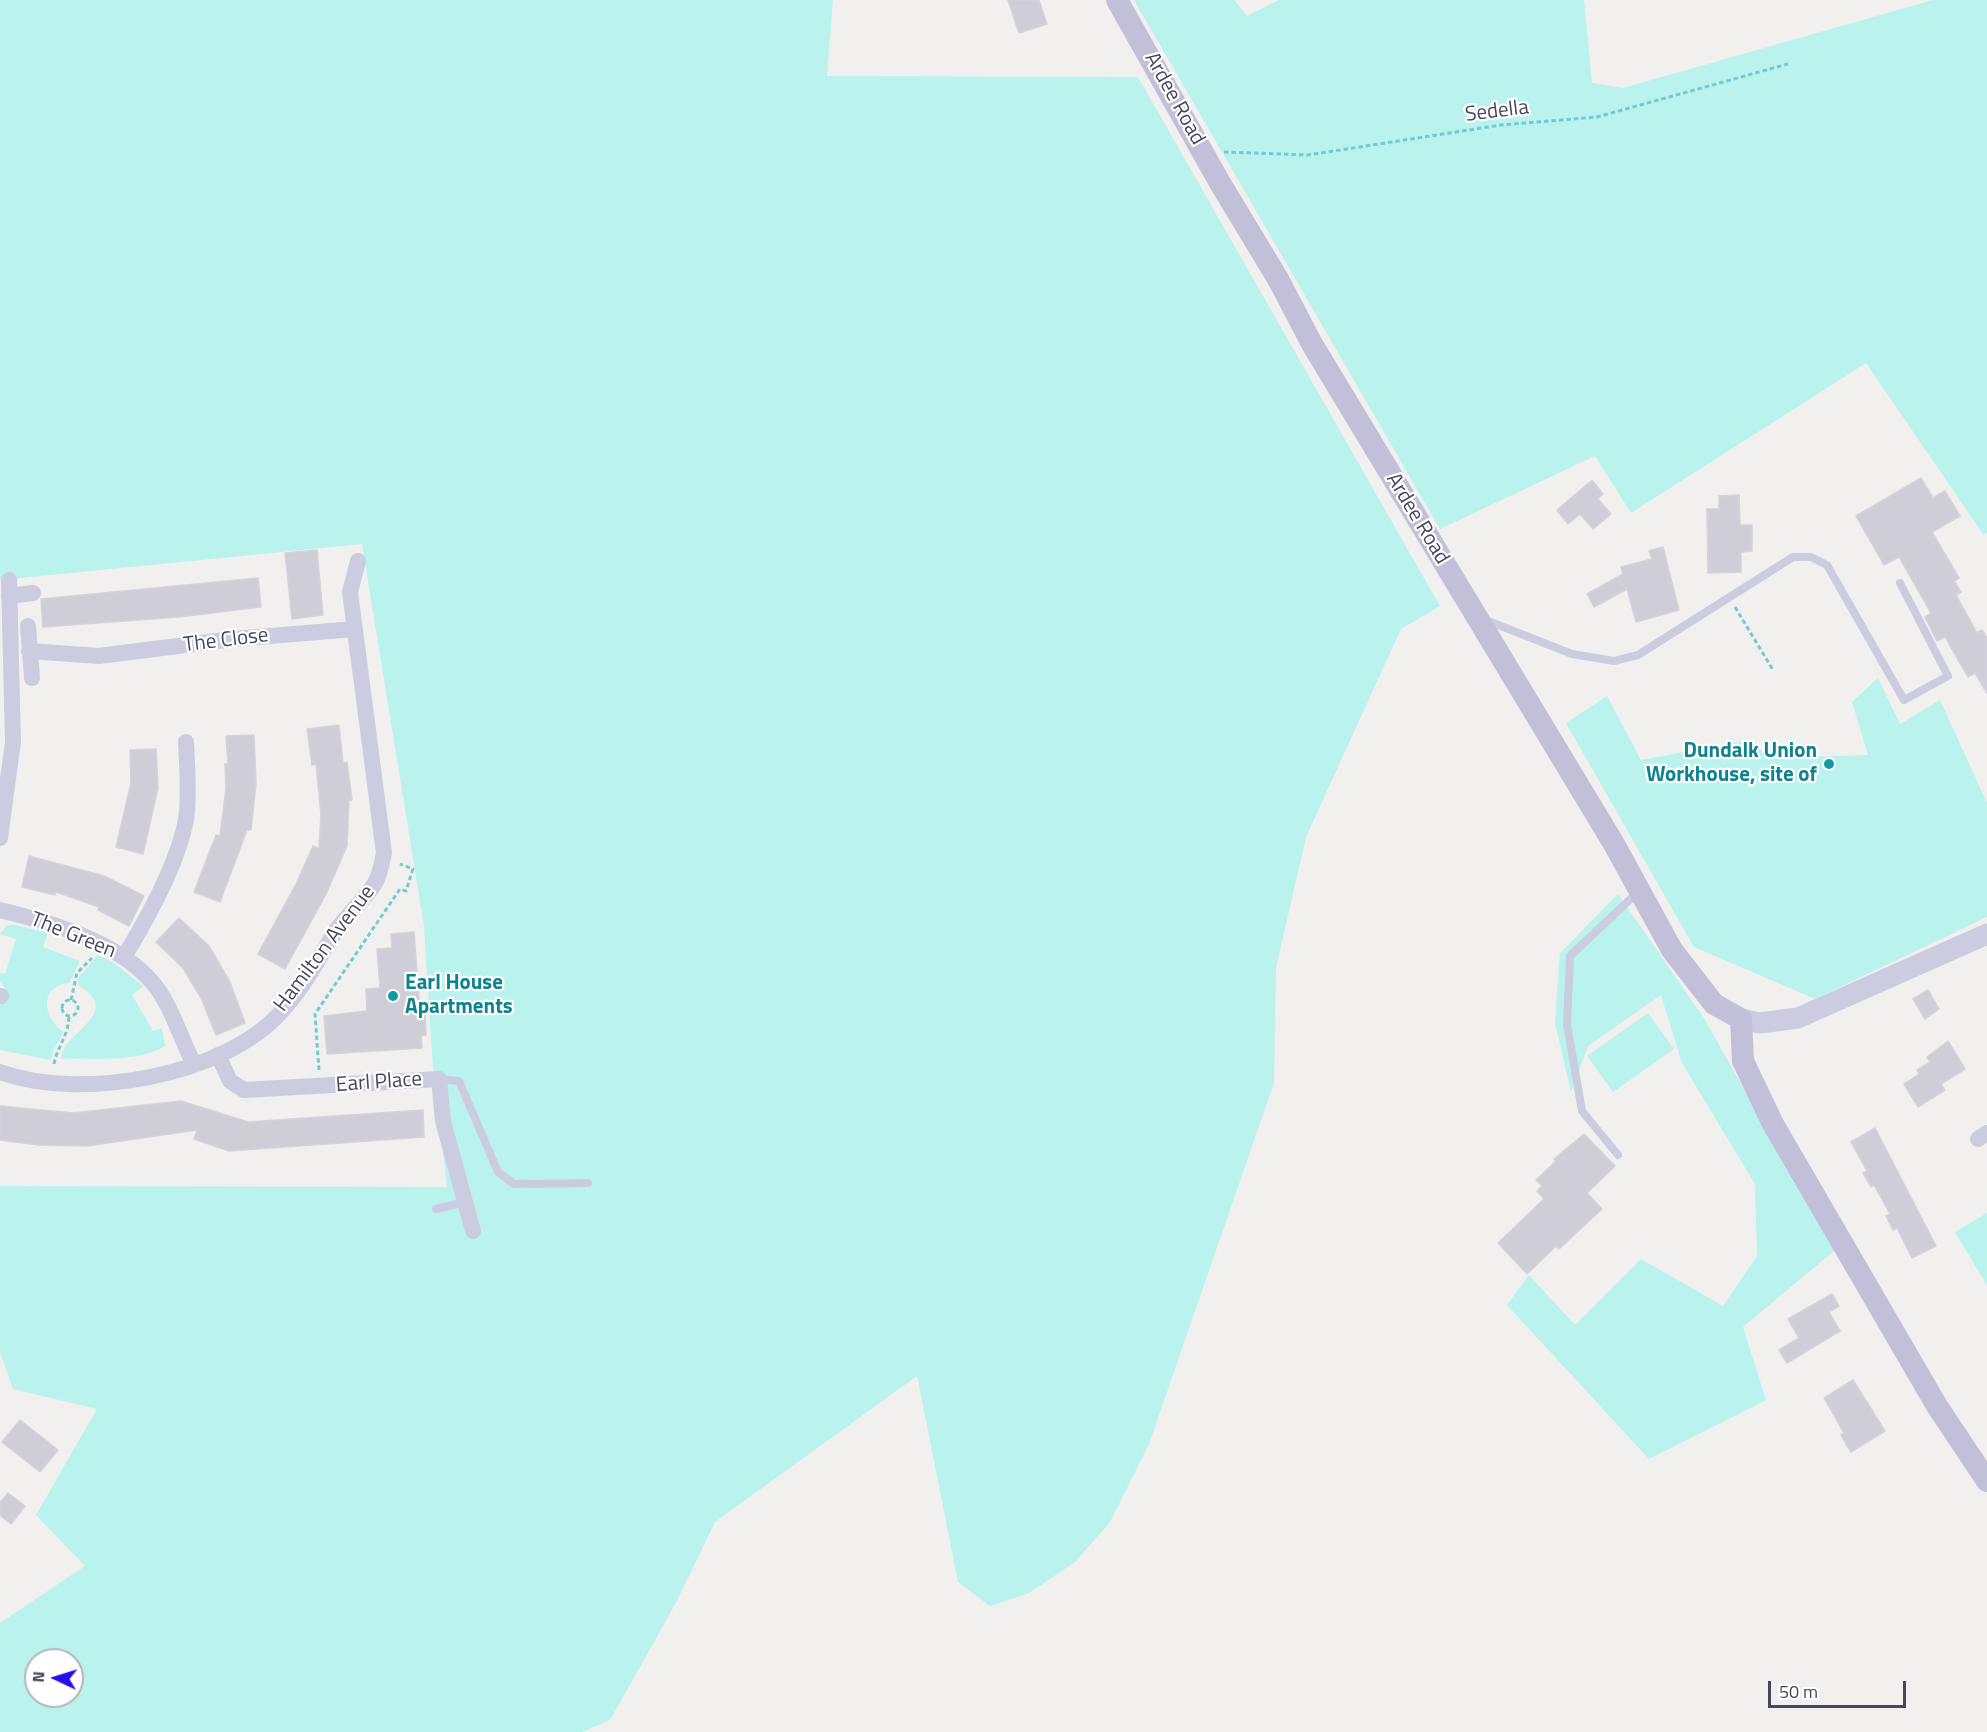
<!DOCTYPE html>
<style>
body{margin:0}
#map{position:relative;width:1987px;height:1732px;overflow:hidden;background:#f1f0ee;font-family:"Titillium Web",sans-serif}
canvas{display:block}
.north{position:absolute;left:24px;top:1648px;width:60px;height:60px;box-sizing:border-box;background:#fff;border:2px solid #b5b5be;border-radius:50%;rotate:274deg;font-size:16px;font-weight:700;line-height:24px;text-align:center;color:#46465d}
.north::after{content:'';display:block;margin:auto;width:21px;height:27px;background:#260eec;clip-path:polygon(50% 0,100% 100%,50% 72%,0 100%)}
.scale{position:absolute;left:1768px;top:1681px;width:138px;height:27px;box-sizing:border-box;border:3px solid #46465d;border-top:0;padding-left:8px;font-size:18px;line-height:21px;white-space:nowrap;color:#46465d;-webkit-text-stroke:4px #fff;paint-order:stroke}
</style>
<div id="map">
<canvas width="1987" height="1732"></canvas>
<div class="north">N</div>
<div class="scale">50 m</div>
</div>
<script>
const ctx = document.querySelector('canvas').getContext('2d');
ctx.lineJoin = 'round';
function fillPath(path, color) { ctx.fillStyle = color; ctx.fill(path, 'evenodd'); }
function stroke(path, color, width, dash) { ctx.strokeStyle = color; ctx.lineWidth = width; ctx.lineCap = dash ? 'butt' : 'round'; ctx.setLineDash(dash || []); ctx.stroke(path); }
function drawText(font, color, halo, rows, align = 'center') {
  ctx.font = font + ' "Titillium Web",sans-serif'; ctx.lineWidth = 4.5; ctx.setLineDash([]); ctx.textBaseline = 'middle'; ctx.strokeStyle = halo; ctx.fillStyle = color; for (const [text, x, y, turn = 0] of rows) {
    ctx.save(); ctx.translate(x, y); ctx.rotate((+turn || 0) * Math.PI / 180); ctx.textAlign = isNaN(turn) ? turn : align; if (halo) ctx.strokeText(text, 0, 0); ctx.fillText(text, 0, 0); ctx.restore();
  }
}
const green = new Path2D(`
 M0,0h833l-6,76 311,1 302,529 -39,23 -95,208 -30,131 -2,115 -125,361 -39,78 -35,40 -46,31 -39,13 -32,-24 -41,-206 -202,146 -38,79 -67,119 -28,12h-582v-109l85,-57 -49,-51 61,-106 -84,-20 -13,-37v-166l447,1 -14,-118 -9,-143 -62,-382 -362,36zM36,1660h36v36h-36z
 M1134,0h100l13,16 32,-16h305l8,83 31,5 310,-88h54v533l-4,1 -117,-171 -235,150 -36,-57 -155,73z
 M1878,678l22,46 40,-24 47,103v114l-172,82 -121,-52 -128,-224 41,-27 34,64 109,-20 20,18 98,-3 -16,-53z
 M1618,894l87,126 130,230 -92,77 23,73 -117,59 -142,-154 22,-30 46,50 66,-66 82,47 34,-50 -2,-72 -73,-121 -21,-68 -73,51 -17,46 -16,-69 5,-70z
 M7,925h8l33,8 -5,14 37,14 -11,22c-31,3 -26,36 -5,49l-11,19 -2,9 -51,-10v-44l6,-17 -6,-7v-9l5,1 11,-35 -16,-5z
 M98,955l16,8 29,23 -11,9 21,36 9,-3 3,18c-28,17 -72,12 -104,13 1,-28 65,-45 17,-74v-7z
 M1648,1013l26,36 -61,43 -26,-36z
 M1987,1213v72l-32,-53z`);
const building = new Path2D(`
 M1008,0h31l8,24 -28,9z
 M1921,478l12,20 12,-7 15,25 -28,16 27,46 -5,3 7,11 -5,3 21,38 5,-3 5,8v55l-12,-20 -7,4 -23,-40 -8,4 -12,-24 6,-4 -32,-56 -15,8 -28,-49z
 M1592,480l11,14 -5,5 13,15 -18,15 -13,-15 -12,10 -11,-14z
 M1739,495l1,30h12v26l-11,1v20l-33,1 -1,-64h12v-13z
 M1663,547l16,63 -43,12 -9,-33 -33,18 -7,-13 36,-20 -2,-7 31,-8 -3,-8z
 M317,550l6,65 -31,4 -7,-66z
 M258,578l3,29 -82,10 -136,10 -2,-28z
 M339,725l4,38 4,-1 5,38h-3l-2,46 -21,48 -41,75 -27,-15 38,-70 17,-38 6,3 2,-35 -5,-50 -4,1 -5,-36z
 M254,735l2,48 -5,47h-4l-27,72 -26,-10 22,-57 4,1 6,-48 -1,-24h3l-2,-28z
 M156,749l2,39 -15,66 -27,-7 15,-64 -1,-33z
 M29,856l75,20 40,20 -15,30 -31,-16 1,-3 -43,-15 -1,3 -33,-8z
 M179,918l30,28 21,36 15,41 -29,12 -15,-37 -18,-30 -27,-26z
 M414,932l6,78 5,-1 1,26 -5,1 1,12 -95,6 -3,-38 43,-5 -1,-22 14,-1 -3,-39 15,-1 -1,-14z
 M1928,990l11,19 -14,10 -12,-20z
 M1948,1041l17,28 -24,15 4,6 -27,17 -14,-23 15,-10 -2,-4 13,-8 -3,-5z
 M181,1101l67,21 175,-12 1,27 -195,14 -35,-12 3,-9 -110,16 -48,-1 -39,-5v-34l73,7z
 M1875,1128l61,118 -24,12 -15,-30 -4,2 -7,-14 4,-2 -16,-29 -3,2 -8,-14 4,-2 -16,-29z
 M1584,1134l31,32 -28,27 15,16 -43,40 -3,-3 -29,28 -29,-31 46,-44 -7,-8 5,-5 -6,-6 20,-19 -2,-2z
 M1832,1294l7,12 -10,6 11,19 -53,32 -8,-13 20,-12 -11,-19z
 M1853,1380l32,51 -34,21 -10,-17 3,-2 -20,-35z
 M20,1420l38,30 -18,22 -38,-30z
 M8,1493l17,13 -14,18 -11,-9v-12z`);
const path = new Path2D(`
 M1224,152l84,3 193,-30 96,-8 191,-53
 M1735,607l38,63
 M71,1000l6,-27 15,-15
 M62 1008a8 8 0 1 1 16 0a8 8 0 1 1-16 0Z
 M54,1064c4,-20 14,-26 15,-48
 M319,1070l-4,-56 85,-125 6,2 7,-22 -13,-5`);
const service = new Path2D(`
 M1483,619l89,35 42,7 24,-6 155,-98h18l16,8 77,135 44,-24 -48,-93
 M439,1079l20,2 39,91 16,12 74,-1
 M1618,1155l-36,-44 -15,-87 3,-68 69,-65
 M436,1209l29,-7`);
const minor = new Path2D(`
 M9,596l24,-3
 M28,626l4,52
 M29,651l70,5 134,-17 122,-10
 M0,838l13,-96 -4,-162
 M0,910c50,12 118,32 152,72 20,23 28,56 42,82
 M124,957c23,-38 58,-101 63,-145 2,-23 0,-47 -1,-70
 M0,996h1
 M218,1055l12,26 14,9 195,-11 4,42 30,110
 M0,1072c80,29 223,5 281,-60 24,-26 36,-51 54,-80 11,-17 31,-33 40,-49 5,-8 7,-21 9,-30l-34,-261 8,-31
 M1978,1139l9,-6`);
const tertiary = new Path2D(`
 M1741,1019l19,4 38,-5 189,-84`);
const secondary = new Path2D(`
 M1117,0l103,183 58,96 34,65 302,500 58,106 42,54 27,15 2,42 30,63 164,282 50,75`);
const markers = [
 [1829,764,6,"#0f9aa8"],
 [393,996,6,"#0f9aa8"]
];
const streetNames = [
 ["Ardee Road",1174,99,61],
 ["Sedella",1497,112,-7],
 ["Ardee Road",1417,519,59],
 ["The Close",226,641,-7],
 ["The Green",73,936,22],
 ["Hamilton Avenue",325,949,-53],
 ["Earl Place",379,1083,-4]
];
const cultureNames = [
 ["Dundalk Union",1817,752],
 ["Workhouse, site of",1817,776],
 ["Earl House",405,984,"left"],
 ["Apartments",405,1008,"left"]
];
fillPath(green, '#baf2ee');
fillPath(building, '#cfced7');
stroke(building, '#d4d2db', 1.5);
stroke(path, '#70ccd2', 3, [4.5, 3]);
stroke(service, '#cccce0', 8);
stroke(minor, '#cccce0', 16);
stroke(tertiary, '#cccce0', 21);
stroke(secondary, '#c2c0d9', 22);
for (const [x, y, r, color] of markers) { const dot = new Path2D(); dot.arc(x, y, r, 0, 2 * Math.PI); ctx.fillStyle = color; ctx.fill(dot); stroke(dot, '#fff', 2); }
drawText('21px', '#46465d', '#fff', streetNames);
drawText('bold 21px', '#0d838f', '#fff', cultureNames, 'right');
</script>
